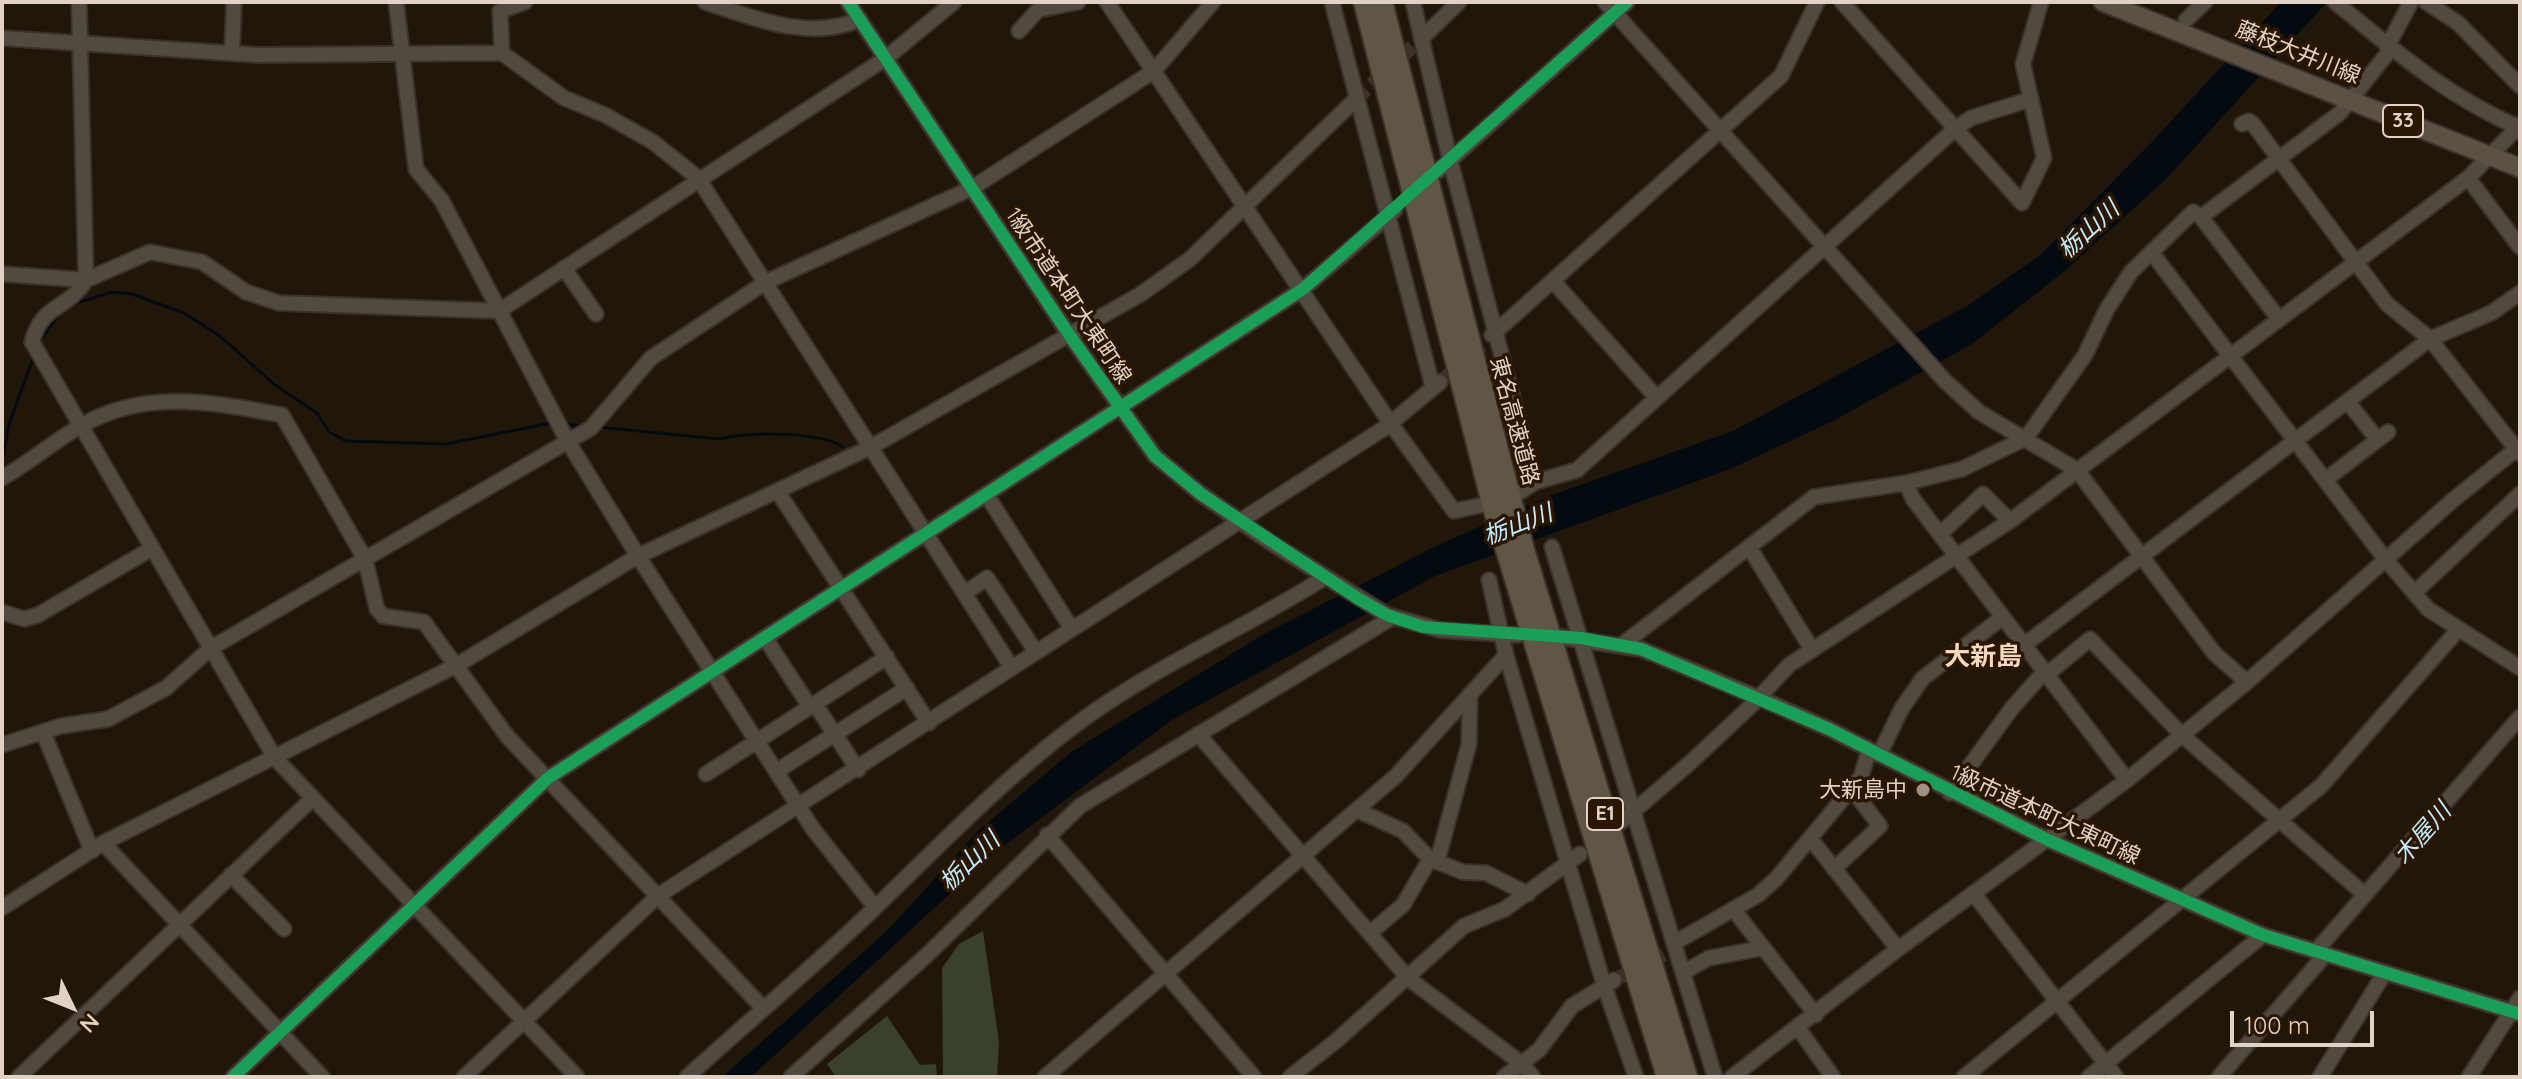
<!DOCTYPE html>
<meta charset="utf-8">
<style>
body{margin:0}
#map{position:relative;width:2522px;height:1079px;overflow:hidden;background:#21160a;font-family:Quicksand,sans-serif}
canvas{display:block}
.frame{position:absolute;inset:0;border:4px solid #e1d2c5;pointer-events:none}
.north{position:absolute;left:32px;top:967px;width:80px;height:80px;-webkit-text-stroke:6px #2a1601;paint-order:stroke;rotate:133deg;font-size:22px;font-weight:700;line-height:32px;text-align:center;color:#e1d2c5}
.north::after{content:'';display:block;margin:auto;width:28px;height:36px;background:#e1d2c5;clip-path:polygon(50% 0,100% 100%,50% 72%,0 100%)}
.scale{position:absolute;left:2230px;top:1011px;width:144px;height:36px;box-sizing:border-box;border:4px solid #e1d2c5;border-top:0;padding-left:10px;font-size:24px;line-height:28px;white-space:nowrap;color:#e1d2c5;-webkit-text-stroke:6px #2a1601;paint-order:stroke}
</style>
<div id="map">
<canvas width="2522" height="1079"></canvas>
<div class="frame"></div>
<div class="north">N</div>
<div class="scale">100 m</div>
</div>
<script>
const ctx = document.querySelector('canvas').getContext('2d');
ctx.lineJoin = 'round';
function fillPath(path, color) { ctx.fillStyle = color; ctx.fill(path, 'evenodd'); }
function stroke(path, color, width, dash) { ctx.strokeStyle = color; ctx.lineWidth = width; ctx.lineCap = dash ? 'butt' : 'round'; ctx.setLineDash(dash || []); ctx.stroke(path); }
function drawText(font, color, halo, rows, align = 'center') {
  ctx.font = font + ' Quicksand,"Noto Sans JP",sans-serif'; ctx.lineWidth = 7; ctx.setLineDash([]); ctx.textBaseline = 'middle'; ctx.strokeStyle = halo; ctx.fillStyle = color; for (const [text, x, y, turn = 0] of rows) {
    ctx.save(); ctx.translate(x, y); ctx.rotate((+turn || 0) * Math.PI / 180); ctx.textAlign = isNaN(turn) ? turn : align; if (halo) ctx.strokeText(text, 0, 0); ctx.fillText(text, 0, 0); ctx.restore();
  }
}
const green = new Path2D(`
 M983,931l16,111 -2,35h-54l-1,-109 17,-24z
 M887,1016l33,49 16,-1 1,13h-101l-9,-13z`);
const water = new Path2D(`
 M2281,2h46l-160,176 -101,92 -94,74 -139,77 -103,48 -295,107 -263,144 -179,134 -242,223h-29l165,-146 90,-99 94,-80 195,-119 172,-88 114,-50 181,-64 234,-125 72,-50 111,-112z`);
const stream = new Path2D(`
 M73,304l39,-12 20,2 52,19 36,23 55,49 42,28 12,19 17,9 100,3 105,-21
 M39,342l21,-29
 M562,424l21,2
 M598,427l122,12c27,-7 100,-8 123,8
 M2,463l7,-39 25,-68`);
const minorTunnel = new Path2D(`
 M1356,99l66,-61
 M1440,382l52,-47
 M1614,980l53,-27`);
const minor = new Path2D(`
 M79,2l7,278c-18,30 -44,23 -54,62l243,416 302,319
 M396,2l20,167 26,32 125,239 71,116 175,273 62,78
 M705,2c48,16 106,40 155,17
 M848,2l222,334 85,120 46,38 69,48 117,73 53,15 78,5
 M1107,2l284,422 63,87 28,-6
 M1332,2l101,386
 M1413,2l37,158 85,322
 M1605,2l340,379 34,31 98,58 137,183 33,29
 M1842,2l180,201 22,-45 -21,-94 18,-62
 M2335,2c59,48 114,96 185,126
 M2426,2l32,21 62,63
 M2186,20l19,-18
 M1019,31l19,-21 40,-8
 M2,38l256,17 244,-2 62,45 41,17 48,27 45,36 314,490
 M1422,38l37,-36
 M2387,47l24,-45
 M232,53l2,-51
 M502,53l-2,-42 25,-9
 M2242,124l7,-3 4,3 134,180 43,35 90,115
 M1438,171l189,-169
 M2468,178l52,69
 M2152,253l234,307 42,49 92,59
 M564,268l32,46
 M2,274l84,6 64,-28 52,10 44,30 33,11 220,8 387,-253 68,-56
 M1553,281l104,117
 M2279,319l-78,-102 139,-104 50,-63
 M1492,335l289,-259 36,-74
 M2348,402l29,37
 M2,478c27,-15 51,-36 77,-51 65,-39 133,-25 203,-12l83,144 12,50 6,7 41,6 83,114 256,272
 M2325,480l63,-48
 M1906,483l7,16 214,281
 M778,492l151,231
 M1520,492l15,-10 42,-12 378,-341 16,-11 60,-19
 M986,494l86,135
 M1940,534l43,-40 27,27
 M1552,547l163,530
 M1749,547l62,101
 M1489,580l17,75 98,330 32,92
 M965,593l22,-15 49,74
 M2414,593l106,-99
 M2,612l22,7 14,-4 113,-66
 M1561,637l80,12 118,49 70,31 219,111 215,95 257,79
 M765,638l45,69
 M1623,644l191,-147 92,-14 56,-14 64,-31 59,-83 22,-46 24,-37 62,-60 8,5
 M2024,645l406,-306 61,-26 29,-20
 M2046,675l44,-36 92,96 183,160
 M815,704l43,66
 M43,732l49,119
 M1198,734l210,244 114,86 11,13
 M2,745l59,-19 47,-7 58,-31 45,-40 380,-220 60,-70 115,-76 206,-94 182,-117 59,-69
 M1879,755l23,-47 21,-30 80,-61
 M777,771l130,-83
 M706,774l181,-117
 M1950,793l62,-85 32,-36
 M1357,810l46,21 27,28 33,13 23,1 42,21
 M1621,822l71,-61 62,-58 35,-38 221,-144 458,-343 52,-53
 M1047,835l207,242
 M1810,838l88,111
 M103,843l219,234
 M1437,862l32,-118 1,-50
 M1834,869l46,-43 -29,-38
 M231,875l53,54
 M1973,893l143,184
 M2,908l101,-65 354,-178 181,-109 233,-109 270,-153 49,-35 166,-160
 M1733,909l83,106
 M1370,933l33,-28 27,-46
 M1676,942l82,-47 18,-16 85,-102 8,-27
 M2315,952l205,-235
 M1684,972l25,-14 54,-10
 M1798,1028l35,49
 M19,1077l294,-279
 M233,1077l315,-299 755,-489 92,-79
 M464,1077l195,-182 727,-468 54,-45
 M687,1077c66,-60 135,-117 198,-179 62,-60 120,-120 189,-172 78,-59 168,-96 250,-148
 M791,1077l136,-122 153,-149 313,-189
 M1045,1077l351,-301 110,-121
 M1290,1077l46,-36 128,-115 41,-17 75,-55
 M1504,1077l35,-27 33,-44 42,-26
 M1732,1077l166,-128 229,-169 120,-98 206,-182 67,-54
 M1964,1077l357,-291 137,-156
 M2089,1077l174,-142
 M2219,1077l106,-122
 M2320,1077l64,-103
 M2469,1077l51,-79`);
const major = new Path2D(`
 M2103,2l417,166`);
const highway = new Path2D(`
 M1364,2l129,505 174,570
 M1382,2l142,548 163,527`);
const cycleway = new Path2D(`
 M848,2l222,334 85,120 46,38 156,104 30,17 36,12 158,11 60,11 188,80 219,111 215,95 257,79
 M233,1077l315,-299 755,-489 324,-287`);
const markers = [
 [1923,790,8,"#9e9084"]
];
const shields = [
 [2403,121,40],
 [1605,814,36]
];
const shieldNames = [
 ["33",2403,121],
 ["E1",1605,814]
];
const streetNames = [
 ["藤枝大井川線",2298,53,22],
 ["1級市道本町大東町線",1068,296,56],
 ["東名高速道路",1514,421,75],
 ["1級市道本町大東町線",2045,815,25]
];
const poiNames = [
 ["大新島中",1907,790]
];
const waterNames = [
 ["栃山川",2089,230,-42],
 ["栃山川",1518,525,-21],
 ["木屋川",2423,834,-49],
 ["栃山川",970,862,-44]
];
const quarterNames = [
 ["大新島",1983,657]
];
fillPath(green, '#39402c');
fillPath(water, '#030a10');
stroke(stream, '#030a10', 3);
stroke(minorTunnel, '#3e3226', 14, [14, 7]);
stroke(minor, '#3a312a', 18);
stroke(major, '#3a312a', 22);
stroke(highway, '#3a312a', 24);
stroke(minor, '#524940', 14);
stroke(major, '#5b5144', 18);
stroke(highway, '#605646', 20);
stroke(cycleway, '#1a9f57', 12);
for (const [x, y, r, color] of markers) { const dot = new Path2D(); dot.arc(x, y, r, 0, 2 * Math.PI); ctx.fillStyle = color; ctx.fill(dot); stroke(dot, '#2a1601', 3); }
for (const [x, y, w] of shields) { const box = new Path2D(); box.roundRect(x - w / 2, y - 16, w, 32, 6); ctx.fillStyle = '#2a1601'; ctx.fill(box); stroke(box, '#e1d2c5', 2); }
drawText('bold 20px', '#e1d2c5', null, shieldNames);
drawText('22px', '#e1d2c5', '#2a1601', streetNames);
drawText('22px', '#e1d2c5', '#2a1601', poiNames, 'right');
drawText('italic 24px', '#c3eafd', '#2a1601', waterNames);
drawText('bold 26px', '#f6d9bf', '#2a1601', quarterNames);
</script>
